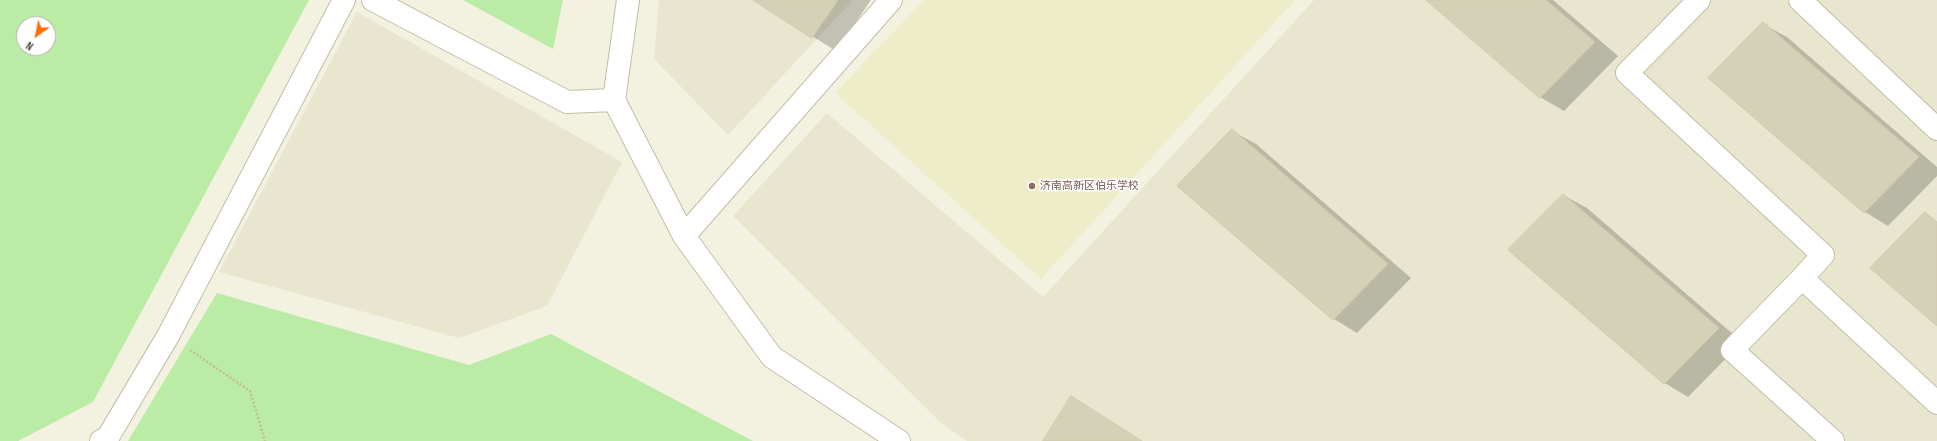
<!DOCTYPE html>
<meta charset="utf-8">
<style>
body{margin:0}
#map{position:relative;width:1937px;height:441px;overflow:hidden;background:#f3f2e1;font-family:"Sofia Sans Condensed",sans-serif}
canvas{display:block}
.north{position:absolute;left:16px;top:16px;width:40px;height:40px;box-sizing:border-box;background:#fff;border:1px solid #b5b3ad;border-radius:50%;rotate:213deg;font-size:11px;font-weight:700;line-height:16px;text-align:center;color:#454232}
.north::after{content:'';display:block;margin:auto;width:14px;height:18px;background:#ff6e0c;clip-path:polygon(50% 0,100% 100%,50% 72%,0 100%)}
</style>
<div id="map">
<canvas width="1937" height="441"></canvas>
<div class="north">N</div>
</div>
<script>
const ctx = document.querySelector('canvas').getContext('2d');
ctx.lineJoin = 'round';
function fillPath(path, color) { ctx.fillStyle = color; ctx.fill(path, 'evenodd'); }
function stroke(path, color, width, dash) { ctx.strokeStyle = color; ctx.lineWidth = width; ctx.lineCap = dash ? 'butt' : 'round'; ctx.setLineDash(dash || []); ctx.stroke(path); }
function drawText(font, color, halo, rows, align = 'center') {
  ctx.font = font + ' "Sofia Sans Condensed","Noto Sans SC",sans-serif'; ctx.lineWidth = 3; ctx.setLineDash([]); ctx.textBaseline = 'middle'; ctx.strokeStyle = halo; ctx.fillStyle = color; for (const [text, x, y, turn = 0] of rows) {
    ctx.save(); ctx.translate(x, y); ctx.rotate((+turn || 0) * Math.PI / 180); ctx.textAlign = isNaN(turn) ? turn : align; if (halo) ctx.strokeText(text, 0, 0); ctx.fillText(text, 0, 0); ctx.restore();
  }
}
const residential = new Path2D(`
 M659,0h194l-125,135 -74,-76z
 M1314,0h623v441h-970l-26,-18 -208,-207 94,-103 216,184z
 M357,12l265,150 -75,144 -88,32 -240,-66z`);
const education = new Path2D(`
 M924,0h371l-254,279 -206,-186z`);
const green = new Path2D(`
 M0,0h309l-216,402 -75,39h-18zM24,24h24v24h-24z
 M463,0h100l-10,49z
 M217,293l252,72 82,-31 202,107h-625z`);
const shadow = new Path2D(`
 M755,0h116l-35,51z
 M1428,0h125l65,56 -54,55 -24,-14z
 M1763,24l24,13 150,130v9l-49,50 -23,-14z
 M1232,131l24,13 155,134 -54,55 -23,-14 -155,-133z
 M1563,195l24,13 155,134 -54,55 -23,-14 -156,-133z`);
const building = new Path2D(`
 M753,0h85l-26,38z
 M1426,0h120l49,42 -55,56z
 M1763,22l156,135 -55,56 -156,-135z
 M1232,129l156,135 -55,56 -156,-134z
 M1563,194l156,134 -55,56 -156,-134z
 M1925,212l12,10v104l-67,-58z
 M1071,396l71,45h-99z`);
const path = new Path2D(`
 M190,350l60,41 15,50`);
const minor = new Path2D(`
 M373,0l194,102 47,-2
 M628,0l-14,100 70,136 88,121 127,84
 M1699,0l-72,73 196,182 -21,23
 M1800,0l137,129
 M684,236l207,-236
 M101,441l7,-4 60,-101 176,-336
 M1833,441l-101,-91 70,-72 135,125`);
const markers = [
 [1032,186,4,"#8d6e63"]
];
const educationNames = [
 ["济南高新区伯乐学校",1040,186]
];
fillPath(residential, '#e8e6cf');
fillPath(education, '#eeedc9');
fillPath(green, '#baeca5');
fillPath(shadow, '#0003');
fillPath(building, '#d5d1b6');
stroke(building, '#d1cba8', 1);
stroke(minor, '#c2bfa6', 24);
stroke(path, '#c2be93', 2.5, [2, 2]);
stroke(minor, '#fff', 22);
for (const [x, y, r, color] of markers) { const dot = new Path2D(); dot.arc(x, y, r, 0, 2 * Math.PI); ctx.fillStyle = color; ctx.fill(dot); stroke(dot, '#fff', 1.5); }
drawText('11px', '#785e54', '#fff', educationNames, 'left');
</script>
